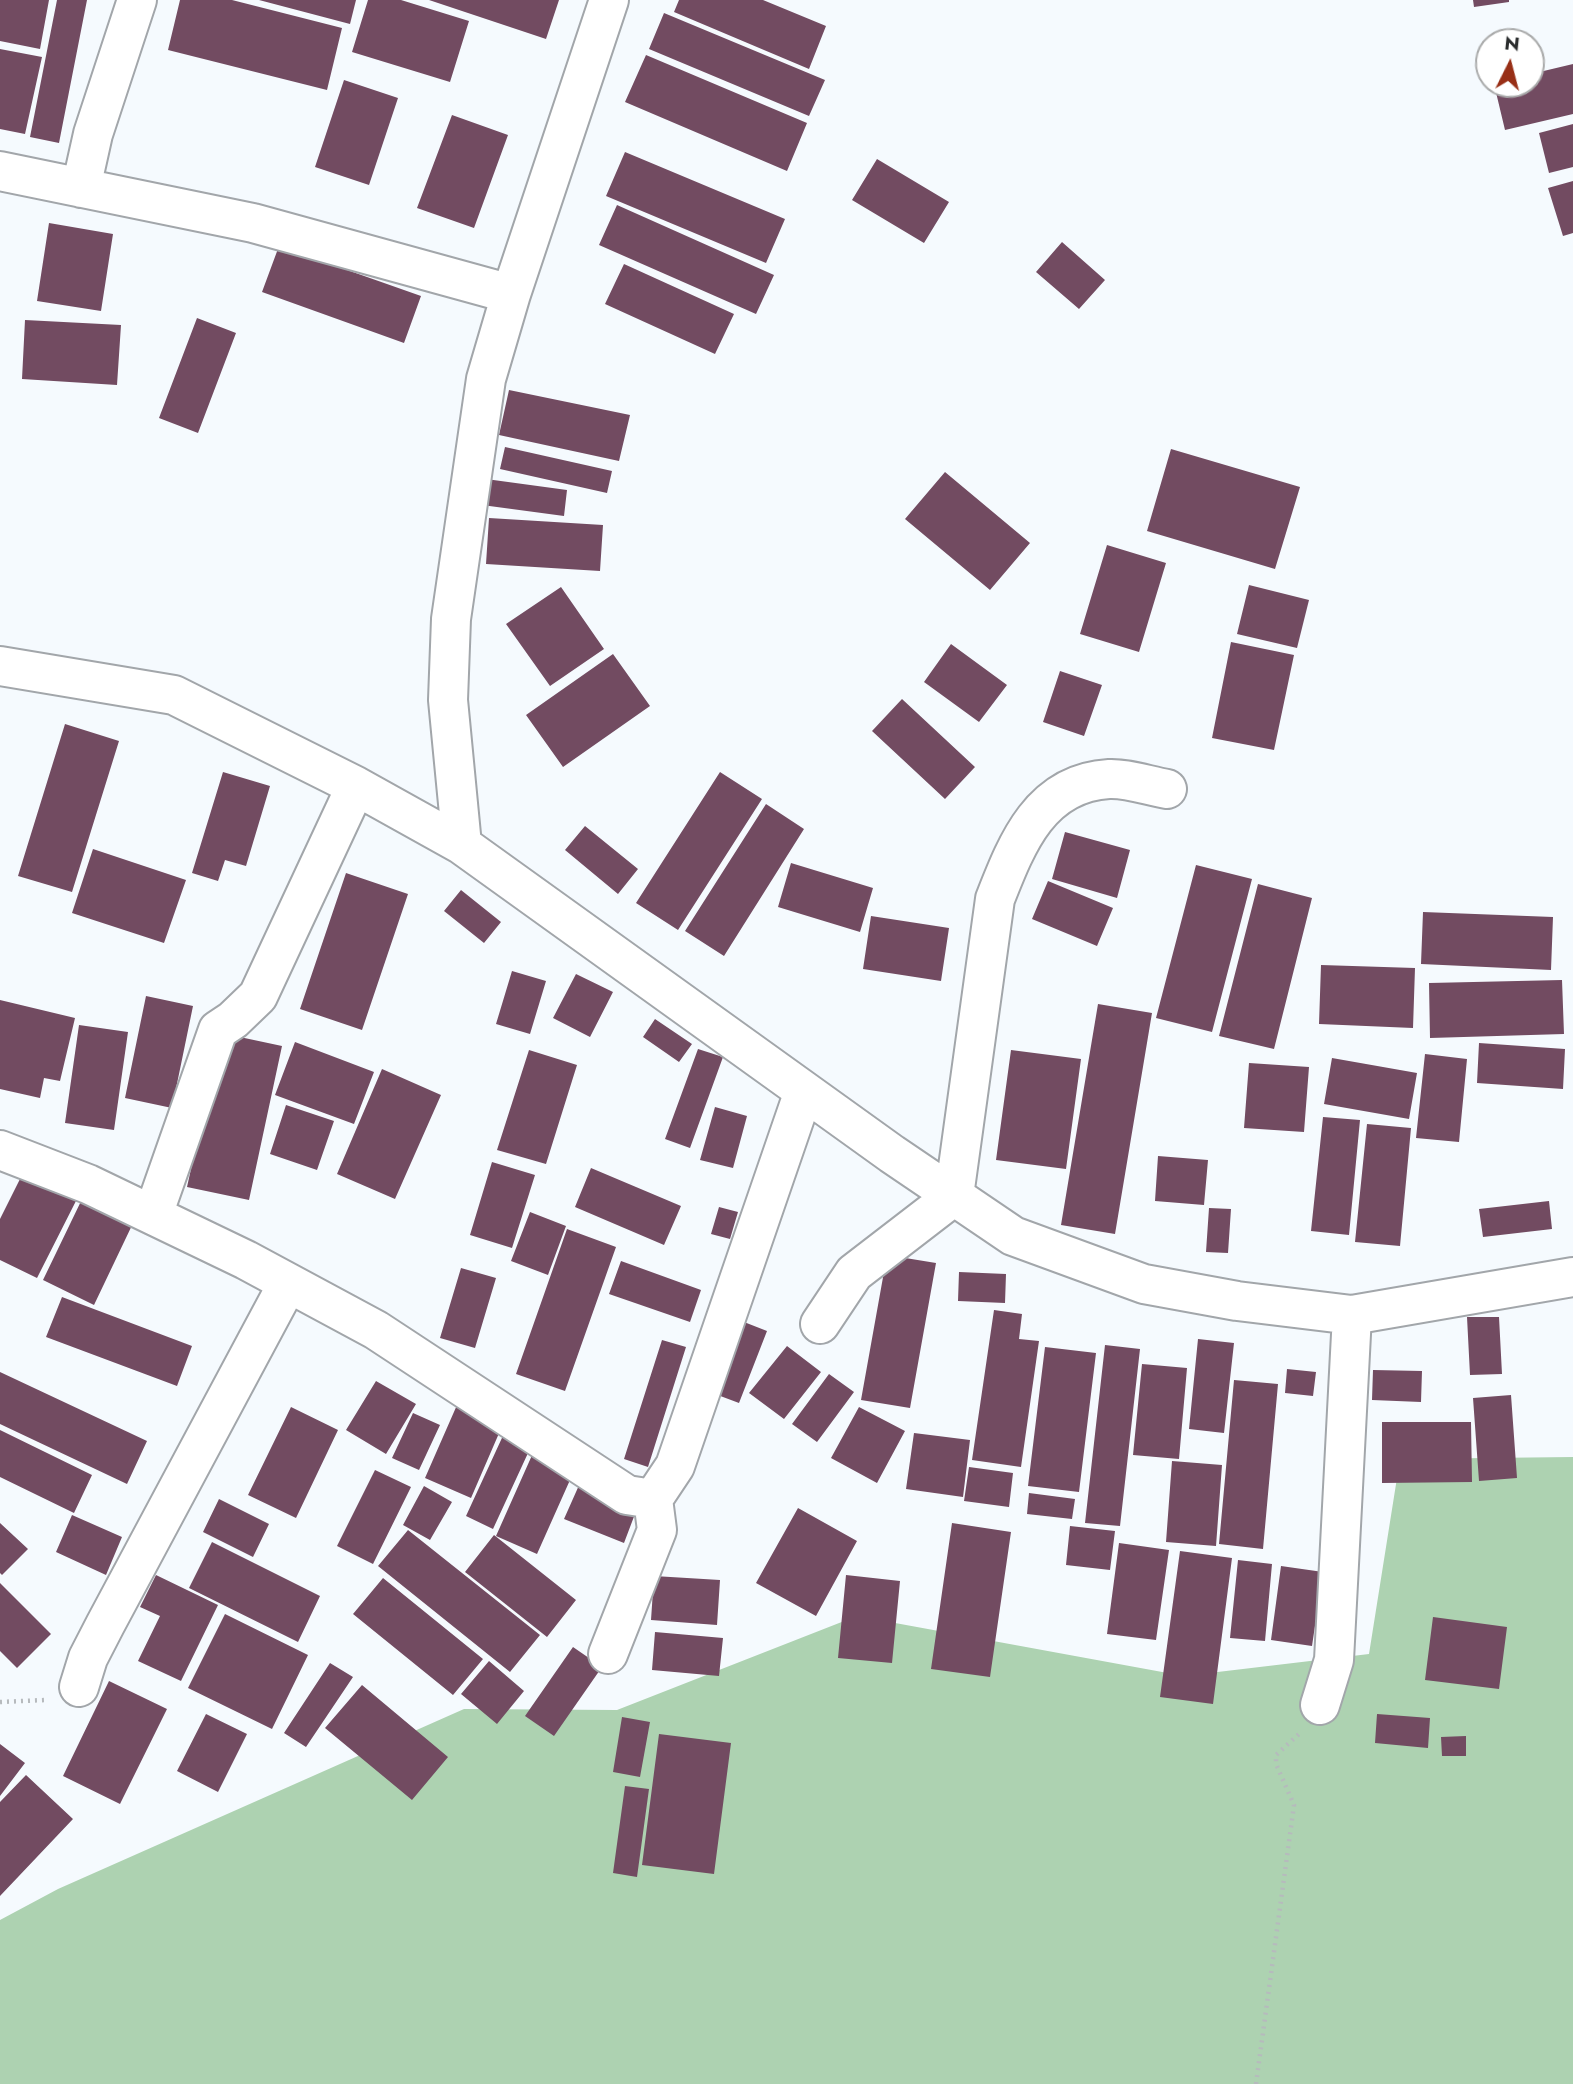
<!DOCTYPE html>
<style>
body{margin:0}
#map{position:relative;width:1573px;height:2084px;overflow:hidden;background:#f5fafe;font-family:Jost,sans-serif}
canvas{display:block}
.north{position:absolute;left:1475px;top:28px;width:70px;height:70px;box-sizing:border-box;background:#fff;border:2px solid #aaabab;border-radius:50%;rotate:6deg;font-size:19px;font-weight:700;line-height:28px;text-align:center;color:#2a2c2d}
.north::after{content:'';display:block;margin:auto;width:24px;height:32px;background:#982f16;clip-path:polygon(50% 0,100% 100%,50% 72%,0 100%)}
</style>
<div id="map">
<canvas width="1573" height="2084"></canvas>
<div class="north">N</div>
</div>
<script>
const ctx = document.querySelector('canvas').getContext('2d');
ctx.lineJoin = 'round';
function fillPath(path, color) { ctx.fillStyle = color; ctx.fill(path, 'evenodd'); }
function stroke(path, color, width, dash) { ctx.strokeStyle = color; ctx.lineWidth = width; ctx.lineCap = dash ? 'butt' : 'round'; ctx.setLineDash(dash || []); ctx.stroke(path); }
const forest = new Path2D(`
 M1573,1457v627h-1573v-164l58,-31 406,-180 153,1 240,-94 327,60 185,-22 31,-195z`);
const building = new Path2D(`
 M0,0h49l-9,49 -40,-8z
 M57,0h30l-28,143 -29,-6z
 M180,0h52l110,28 -15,62 -159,-40z
 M259,0h97l-6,24z
 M368,0h33l68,21 -19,61 -98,-30z
 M429,0h130l-13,39z
 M679,0h84l63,26 -17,43 -135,-57z
 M1473,0h36v2l-35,5z
 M664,13l161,67 -16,36 -160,-67z
 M0,49l42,8 -17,77 -25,-5z
 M646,55l161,68 -20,48 -162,-69z
 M1573,64v50l-68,16 -11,-46h37v-10z
 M344,80l54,18 -29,87 -54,-18z
 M452,115l56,20 -34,93 -57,-20z
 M1573,124v43l-24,6 -10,-40z
 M625,152l160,67 -19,44 -160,-67z
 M877,159l72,43 -25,41 -72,-43z
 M1573,181v52l-10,3 -15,-48z
 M617,205l157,70 -18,39 -157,-69z
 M49,223l64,11 -12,77 -64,-10z
 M1062,242l43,38 -26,29 -43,-37z
 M279,246l142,50 -17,47 -142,-51z
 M624,264l110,50 -19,40 -110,-50z
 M197,318l39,15 -38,100 -39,-15z
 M25,320l96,5 -4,60 -95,-6z
 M509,390l121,25 -11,46 -120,-26z
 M505,447l107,24 -5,22 -107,-24z
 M1171,449l129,38 -25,82 -128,-38z
 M945,472l85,71 -40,47 -85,-71z
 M486,479l81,11 -3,26 -82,-11z
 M489,518l114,7 -3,46 -114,-7z
 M1107,545l59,18 -27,89 -59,-18z
 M1249,585l60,15 -12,48 -60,-14z
 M561,587l43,62 -54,37 -44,-62z
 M1231,642l63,13 -20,95 -62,-12z
 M951,644l56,41 -28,37 -55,-40z
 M613,654l37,52 -87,61 -37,-52z
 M1060,671l42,14 -18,51 -41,-14z
 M902,699l73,68 -30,32 -73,-68z
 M65,724l54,17 -47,151 -54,-16z
 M223,772l47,14 -24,80 -21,-6 -7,21 -26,-8z
 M720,772l42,27 -84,131 -42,-27z
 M766,804l38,25 -80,127 -39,-25z
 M585,826l53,43 -20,25 -53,-44z
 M1065,832l65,18 -13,48 -65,-19z
 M93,849l93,31 -22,63 -92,-30z
 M791,863l82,25 -13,44 -82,-25z
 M1196,865l56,14 -40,153 -56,-14z
 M346,873l62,21 -46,136 -62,-21z
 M1048,881l65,27 -16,38 -65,-27z
 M1258,884l54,14 -38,151 -55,-13z
 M461,890l40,32 -17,21 -40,-32z
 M1423,912l130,5 -2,53 -130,-6z
 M871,916l78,12 -8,53 -78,-12z
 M1321,965l94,3 -2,60 -94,-4z
 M512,971l34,10 -16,53 -34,-10z
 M576,974l37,18 -23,45 -37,-19z
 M1562,980l2,54 -134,4 -1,-55z
 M146,996l47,10 -21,102 -47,-10z
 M0,1000l75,18 -15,63 -16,-3 -4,20 -40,-9z
 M1098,1004l54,9 -37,221 -54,-9z
 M655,1019l37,25 -13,18 -36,-25z
 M79,1025l49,7 -14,98 -49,-7z
 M221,1033l61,13 -33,154 -62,-13z
 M295,1042l79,30 -20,52 -79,-29z
 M1479,1043l86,6 -2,40 -86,-6z
 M698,1049l25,8 -33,91 -25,-9z
 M529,1050l48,15 -31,99 -49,-14z
 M1011,1050l70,9 -15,110 -70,-9z
 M1425,1054l42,5 -8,83 -43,-4z
 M1332,1058l85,15 -8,46 -85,-15z
 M1249,1063l60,4 -5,65 -60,-4z
 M382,1069l59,26 -46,104 -58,-25z
 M286,1105l48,16 -17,49 -47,-16z
 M715,1107l32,9 -14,52 -33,-8z
 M1323,1117l37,3 -11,115 -38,-4z
 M1367,1124l44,4 -11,118 -45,-4z
 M1158,1156l50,4 -4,45 -49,-4z
 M492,1162l43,13 -23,73 -42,-13z
 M26,1167l54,26 -43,85 -37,-18v-41z
 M591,1168l90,38 -17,39 -89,-38z
 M84,1195l51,24 -41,86 -51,-25z
 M1549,1201l3,28 -69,8 -4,-28z
 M719,1207l19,5 -8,27 -19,-5z
 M1209,1208l22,1 -3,44 -22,-1z
 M530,1212l36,14 -18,49 -37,-14z
 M567,1229l49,18 -51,144 -49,-17z
 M887,1255l49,8 -26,145 -49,-8z
 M621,1261l80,29 -11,32 -81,-28z
 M461,1268l35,10 -21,70 -35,-10z
 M959,1272l47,2 -1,29 -47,-2z
 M62,1297l130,49 -15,40 -131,-49z
 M994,1310l28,4 -3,25 20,2 -18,126 -49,-7z
 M1467,1317h32l3,57 -32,1z
 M744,1322l23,9 -28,72 -24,-9z
 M1198,1339l36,4 -10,90 -35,-4z
 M662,1340l24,7 -38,120 -24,-8z
 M1105,1345l35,4 -20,177 -35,-3z
 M787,1346l34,26 -37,47 -35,-26z
 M1045,1347l51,6 -17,139 -51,-6z
 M1142,1364l45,4 -8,91 -46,-4z
 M1287,1369l29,3 -3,24 -28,-3z
 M1373,1370l49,1 -1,31 -49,-2z
 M0,1372l147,69 -20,43 -127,-60z
 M829,1374l25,18 -37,50 -25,-18z
 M1234,1380l44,4 -15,165 -44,-5z
 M376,1381l40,23 -30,50 -40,-24z
 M1511,1395l6,83 -38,3 -6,-83z
 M457,1405l46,19 -32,74 -46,-20z
 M291,1407l47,23 -42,88 -48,-23z
 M859,1407l46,24 -28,52 -46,-25z
 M413,1413l27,12 -21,45 -27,-12z
 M1382,1422h89l1,60 -90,1z
 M507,1427l27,13 -41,89 -27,-13z
 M0,1430l92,45 -18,38 -74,-36z
 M914,1433l56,7 -7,57 -57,-8z
 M533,1453l41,18 -37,83 -41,-18z
 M1172,1461l50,4 -6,81 -50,-4z
 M969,1467l44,6 -4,34 -45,-6z
 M375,1470l36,17 -38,77 -36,-18z
 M580,1483l58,23 -14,37 -60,-24z
 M424,1486l28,16 -22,38 -27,-15z
 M1029,1493l46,6 -3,20 -45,-5z
 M219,1499l50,25 -16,33 -50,-25z
 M798,1508l59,33 -41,75 -60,-33z
 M72,1515l50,22 -16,38 -50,-23z
 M0,1523l28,26 -26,26 -2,-2z
 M952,1523l59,9 -21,145 -59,-8z
 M1070,1526l45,5 -5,39 -44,-5z
 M408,1530l132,105 -30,37 -132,-106z
 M494,1535l82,65 -29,37 -82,-65z
 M212,1542l108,54 -22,46 -109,-54z
 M1119,1543l50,7 -13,90 -49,-6z
 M1180,1551l52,7 -19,146 -53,-7z
 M1238,1560l34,4 -7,77 -35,-3z
 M1281,1566l42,6 -11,74 -41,-6z
 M156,1575l62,30 -37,76 -43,-20 22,-45 -20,-9z
 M846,1575l54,6 -8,82 -54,-5z
 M654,1576l66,4 -3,45 -66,-5z
 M383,1578l100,81 -30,36 -100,-81z
 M0,1583l51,51 -34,34 -17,-17z
 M225,1614l83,41 -36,74 -84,-41z
 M1433,1617l74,10 -8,62 -74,-9z
 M655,1632l68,6 -4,38 -67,-6z
 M573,1647l29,20 -48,69 -29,-20z
 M489,1661l35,30 -27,33 -36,-30z
 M330,1663l23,14 -47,70 -22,-14z
 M109,1681l58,28 -47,95 -57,-28z
 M362,1685l86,72 -36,43 -87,-72z
 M206,1714l41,20 -29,58 -41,-21z
 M1377,1714l53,4 -2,30 -53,-5z
 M622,1717l28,5 -10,55 -27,-5z
 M659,1734l72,9 -17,131 -72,-9z
 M1466,1736v20h-24l-1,-19z
 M0,1744l25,19 -25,33z
 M26,1775l47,44 -73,77v-94z
 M625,1786l24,3 -12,88 -24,-4z`);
const path = new Path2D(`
 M0,1702l45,-2
 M1256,2084l38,-279 -18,-41v-9l23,-21`);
const street = new Path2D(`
 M0,171l253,52 258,71
 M81,188l12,-54 44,-134
 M0,666l174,29 182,91 106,59 430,309 121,82 131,48 93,17 115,14 221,-38
 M462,845l-14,-145 3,-81 35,-240 25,-85 98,-294
 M0,1150l88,34 158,76 130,70 251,165 26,4 22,-33 129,-375
 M153,1215l65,-185 15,-10 25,-24 98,-210
 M820,1324l34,-51 100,-77 41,-297c22,-56 45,-116 114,-120 18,-1 40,7 58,10
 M608,1654l49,-124 -4,-31
 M79,1687l9,-29 17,-33 183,-342
 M1320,1705l14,-45 18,-345`);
fillPath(forest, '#add2b1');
fillPath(building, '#724b61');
stroke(street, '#a2a6aa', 42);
stroke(path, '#b6babd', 4.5, [2, 5]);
stroke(street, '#fff', 38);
</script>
